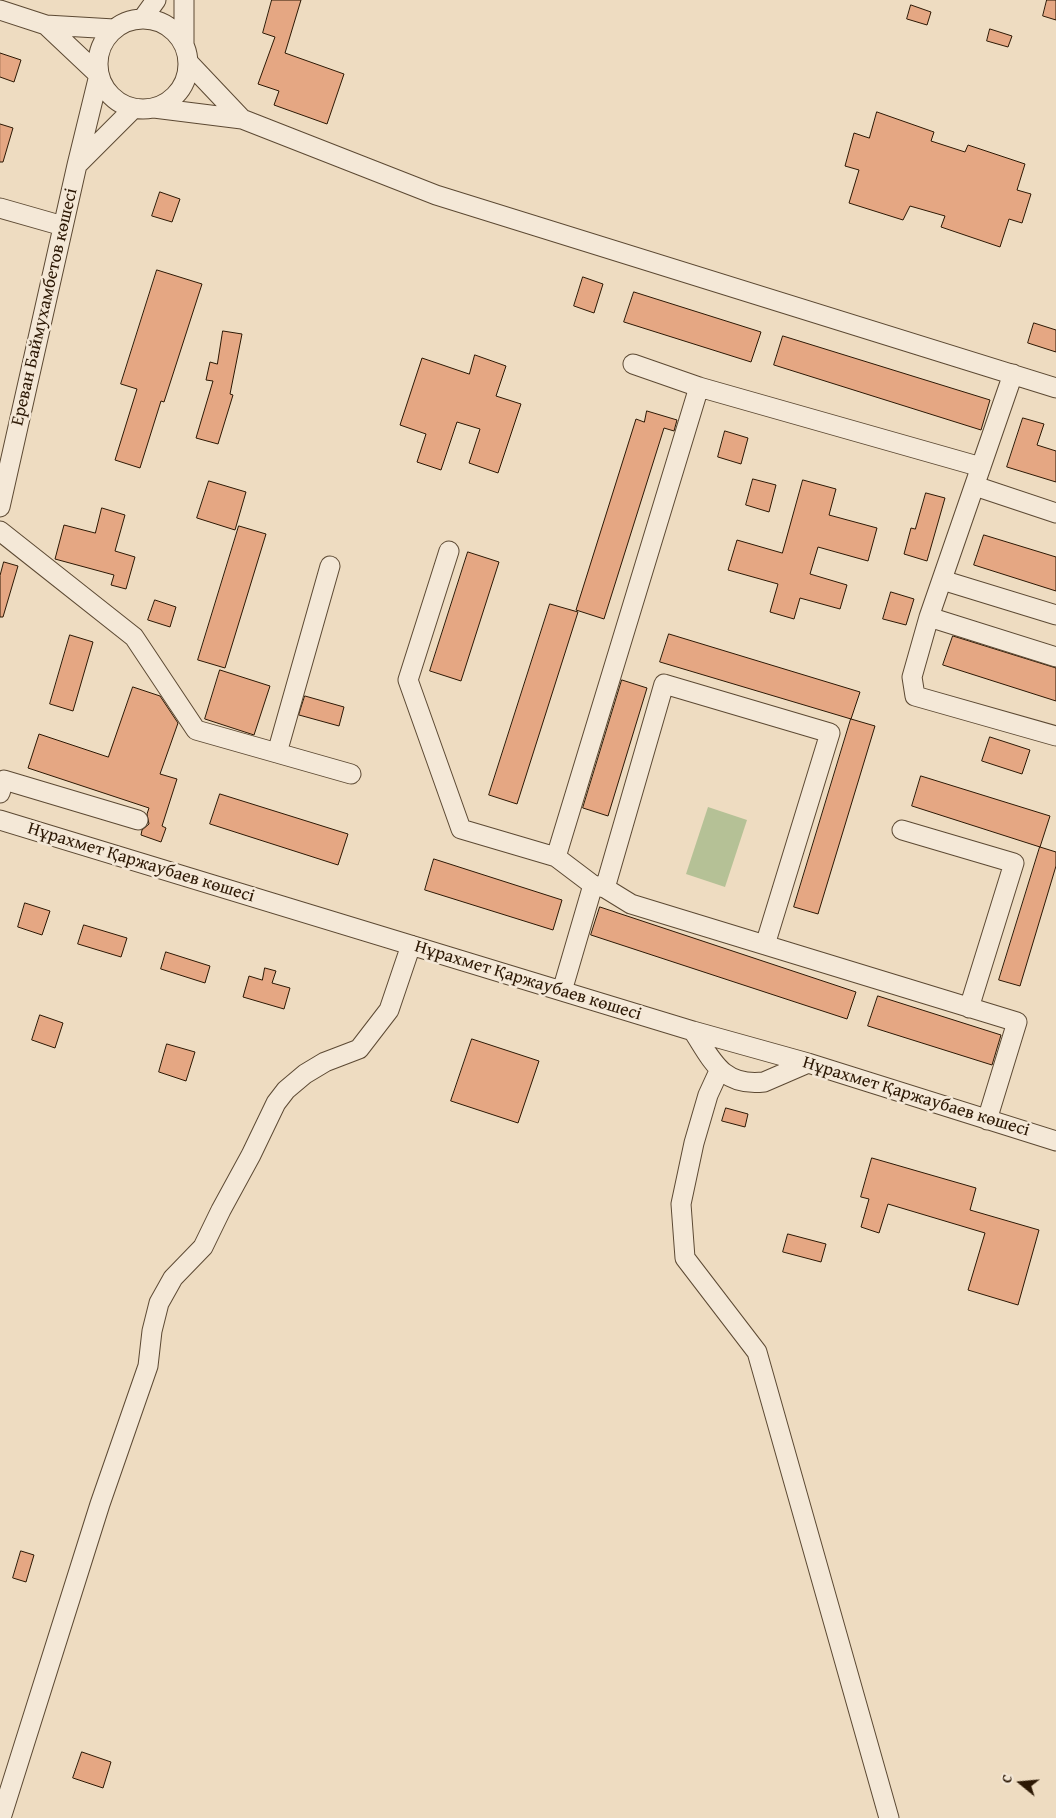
<!DOCTYPE html>
<meta charset="utf-8">
<style>
body{margin:0}
#map{position:relative;width:1056px;height:1818px;overflow:hidden;background:#eedcc1;font-family:"Gentium Book Plus",serif}
canvas{display:block}
.north{position:absolute;left:996px;top:1758px;width:50px;height:50px;-webkit-text-stroke:4px #f4e8d7;paint-order:stroke;rotate:287deg;font-size:14px;font-weight:700;line-height:20px;text-align:center;color:#2c1804}
.north::after{content:'';display:block;margin:auto;width:18px;height:22px;background:#2c1804;clip-path:polygon(50% 0,100% 100%,50% 72%,0 100%)}
</style>
<div id="map">
<canvas width="1056" height="1818"></canvas>
<div class="north">С</div>
</div>
<script>
const ctx = document.querySelector('canvas').getContext('2d');
ctx.lineJoin = 'round';
function fillPath(path, color) { ctx.fillStyle = color; ctx.fill(path, 'evenodd'); }
function stroke(path, color, width, dash) { ctx.strokeStyle = color; ctx.lineWidth = width; ctx.lineCap = dash ? 'butt' : 'round'; ctx.setLineDash(dash || []); ctx.stroke(path); }
function drawText(font, color, halo, rows, align = 'center') {
  ctx.font = font + ' "Gentium Book Plus",serif'; ctx.lineWidth = 5; ctx.setLineDash([]); ctx.textBaseline = 'middle'; ctx.strokeStyle = halo; ctx.fillStyle = color; for (const [text, x, y, turn = 0] of rows) {
    ctx.save(); ctx.translate(x, y); ctx.rotate((+turn || 0) * Math.PI / 180); ctx.textAlign = isNaN(turn) ? turn : align; if (halo) ctx.strokeText(text, 0, 0); ctx.fillText(text, 0, 0); ctx.restore();
  }
}
const green = new Path2D(`
 M708,807l39,13 -22,67 -39,-13z`);
const building = new Path2D(`
 M272,0h29l-16,53 59,21 -17,50 -53,-19 5,-14 -21,-7 17,-47 -12,-4z
 M1047,0h9v20l-13,-4z
 M911,5l20,7 -4,13 -20,-6z
 M990,29l22,7 -4,11 -21,-6z
 M0,53l21,7 -7,22 -14,-5z
 M877,112l57,20 -3,9 34,11 3,-7 57,19 -8,26 14,4 -9,29 -13,-4 -9,28 -59,-20 4,-11 -35,-10 -7,14 -54,-17 10,-33 -14,-4 9,-33 15,5z
 M0,124l13,4 -10,34h-3z
 M160,192l20,7 -8,23 -20,-6z
 M157,270l45,14 -38,118 -3,-1 -21,67 -25,-8 22,-71 -16,-5z
 M583,277l20,7 -9,29 -20,-7z
 M634,292l127,40 -10,30 -127,-40z
 M1034,323l22,7v22l-28,-9z
 M223,331l19,3 -12,60 3,1 -15,49 -22,-6 17,-57 -7,-1 4,-18 7,2z
 M783,336l207,64 -9,30 -207,-65z
 M475,355l31,11 -10,30 25,8 -23,69 -29,-10 11,-34 -23,-7 -16,48 -24,-8 9,-28 -26,-9 22,-67 47,16z
 M647,411l30,9 -3,11 -10,-3 -60,191 -28,-9 60,-191 8,3z
 M1023,418l21,6 -7,21 19,6v31l-49,-15z
 M725,431l23,7 -7,26 -23,-7z
 M753,479l23,6 -7,27 -23,-7z
 M803,480l33,9 -7,26 48,13 -9,33 -50,-14 -8,27 37,11 -7,24 -40,-11 -6,21 -24,-7 8,-28 -50,-14 9,-30 45,13z
 M209,481l37,11 -11,38 -38,-12z
 M926,493l19,5 -18,63 -23,-7 7,-26 4,1z
 M102,508l23,7 -10,36 20,6 -9,32 -15,-4 3,-10 -59,-16 9,-34 31,8z
 M239,526l27,8 -41,134 -27,-8z
 M984,535l72,22v34l-82,-26z
 M468,552l31,10 -38,119 -31,-10z
 M4,562l14,4 -15,51h-3v-41z
 M891,592l23,7 -8,26 -23,-6z
 M155,600l21,7 -6,20 -22,-7z
 M550,604l28,8 -61,192 -28,-9z
 M669,634l191,58 -9,27 -191,-57z
 M70,635l23,7 -20,69 -23,-7z
 M953,636l103,32v33l-113,-36z
 M220,670l50,16 -16,49 -49,-16z
 M622,680l25,8 -39,128 -25,-8z
 M133,687l27,9 18,27 -18,51 17,5 -15,47 4,2 -5,14 -20,-7 1,-5 7,-6 -2,-10 2,-6 -121,-40 11,-34 69,23z
 M305,696l39,11 -5,19 -40,-11z
 M851,719l24,7 -57,188 -24,-7z
 M990,737l40,13 -8,24 -40,-13z
 M921,776l129,40 -10,31 -128,-41z
 M220,794l128,40 -10,31 -128,-41z
 M1040,847l16,5v14l-36,120 -21,-6z
 M434,859l128,41 -9,30 -128,-40z
 M25,903l25,8 -8,24 -24,-8z
 M600,907l256,85 -9,27 -256,-84z
 M84,925l43,13 -6,19 -43,-13z
 M166,952l44,14 -5,17 -44,-14z
 M265,968l11,3 -4,12 18,5 -6,21 -41,-12 6,-21 13,4z
 M878,996l123,39 -9,30 -124,-39z
 M40,1015l23,8 -8,25 -23,-8z
 M472,1039l67,22 -21,62 -67,-22z
 M167,1044l28,8 -9,29 -27,-9z
 M726,1108l22,6 -3,13 -23,-6z
 M872,1158l104,30 -6,22 69,20 -21,75 -50,-15 17,-57 -97,-29 -9,29 -18,-6 8,-28 -8,-2z
 M788,1234l38,10 -5,18 -38,-10z
 M21,1551l13,4 -8,27 -13,-4z
 M82,1752l29,10 -8,26 -30,-10z`);
const minor = new Path2D(`
 M0,10l46,15
 M143,18l13,-18
 M98 64a45 45 0 1 1 90 0a45 45 0 1 1-90 0Z
 M114,29l-68,-4 53,50 -22,90 57,-57
 M184,43v-43
 M154,108l88,11 -53,-56
 M242,119l194,76 620,193
 M0,208l63,18
 M633,364l66,23 282,80
 M1013,374l-84,243 -17,60 3,19 141,40
 M975,486l81,27
 M0,507l77,-342
 M0,531l134,106 62,93 155,44
 M449,551l-41,129 53,149 95,28 37,28
 M942,580l114,35
 M929,617l127,40
 M277,753l53,-187
 M0,793l4,-13 134,40
 M0,820l693,211 115,32 248,78
 M902,830l112,33 -45,145
 M556,857l143,-470
 M605,888l59,-204 166,49 -65,212
 M562,991l31,-106 12,3 26,16 386,118 -30,98
 M693,1031c19,29 29,56 71,51l44,-19
 M719,1071l-11,24 -14,48 -13,61 4,54 72,94 132,466
 M1,1818l99,-314 48,-138 4,-35 7,-28 14,-25 30,-31 18,-37 30,-55 25,-52 10,-13 19,-16 20,-12 34,-13 30,-39 22,-65`);
const streetNames = [
 ["Ереван Баймухамбетов көшесі",45,307,-77],
 ["Нұрахмет Қаржаубаев көшесі",141,863,17],
 ["Нұрахмет Қаржаубаев көшесі",528,981,17],
 ["Нұрахмет Қаржаубаев көшесі",916,1097,17]
];
fillPath(green, '#b5c196');
fillPath(building, '#e5a783');
stroke(building, '#2c1804', 1);
stroke(minor, '#5c4933', 21);
stroke(minor, '#f4e8d7', 19);
drawText('18px', '#2c1804', '#f4e8d7', streetNames);
</script>
